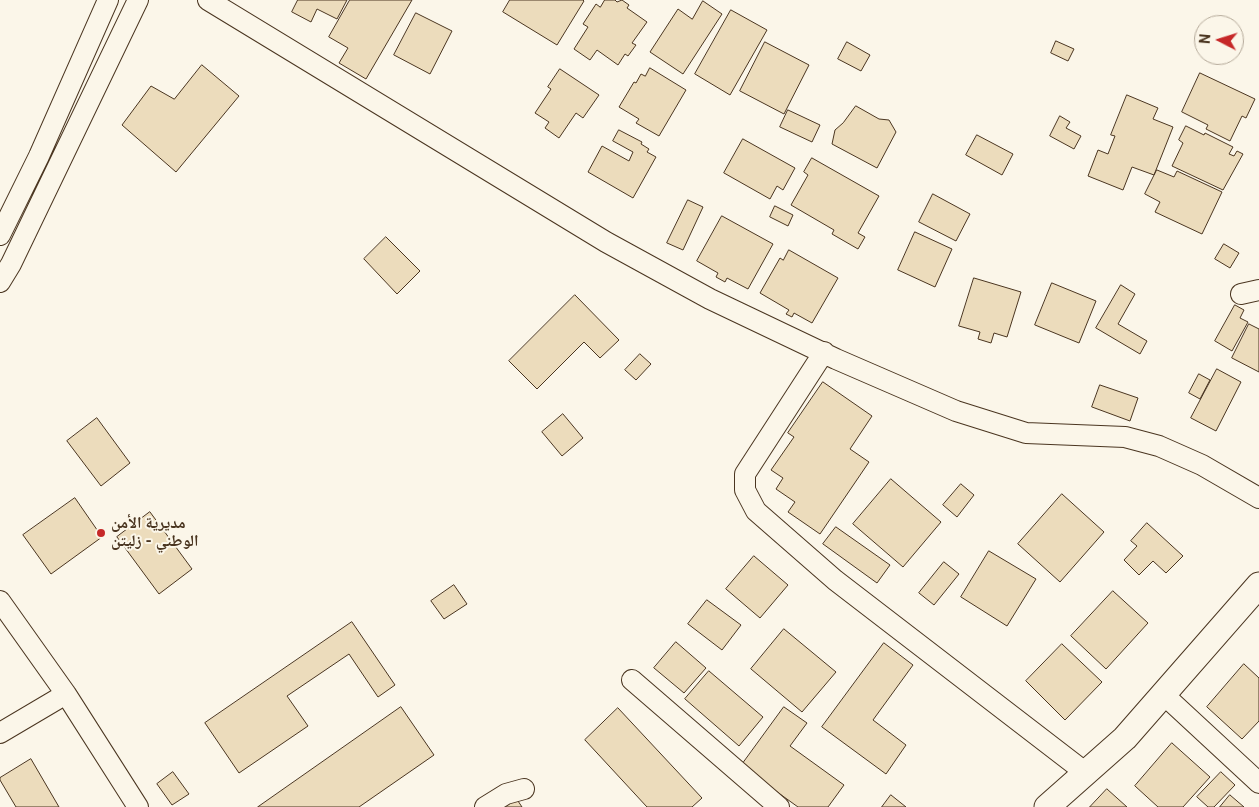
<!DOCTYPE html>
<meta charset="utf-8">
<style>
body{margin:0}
#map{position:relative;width:1259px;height:807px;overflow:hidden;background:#fbf6e9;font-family:Roboto,sans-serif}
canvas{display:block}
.north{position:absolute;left:1194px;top:15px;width:50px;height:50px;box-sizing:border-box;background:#fbf6e9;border:1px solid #b4a999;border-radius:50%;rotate:275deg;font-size:14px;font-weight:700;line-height:20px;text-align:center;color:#4a3520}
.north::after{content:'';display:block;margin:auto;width:18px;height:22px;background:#c62828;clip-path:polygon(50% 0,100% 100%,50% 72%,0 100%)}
</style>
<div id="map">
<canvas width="1259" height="807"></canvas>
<div class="north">N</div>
</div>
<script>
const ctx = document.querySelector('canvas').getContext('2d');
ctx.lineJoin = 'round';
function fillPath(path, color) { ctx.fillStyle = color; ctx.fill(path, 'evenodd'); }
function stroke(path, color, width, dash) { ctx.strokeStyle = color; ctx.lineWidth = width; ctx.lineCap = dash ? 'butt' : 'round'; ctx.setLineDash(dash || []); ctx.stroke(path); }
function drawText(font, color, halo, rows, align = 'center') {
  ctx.font = font + ' Roboto,"Noto Naskh Arabic",sans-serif'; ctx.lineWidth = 4; ctx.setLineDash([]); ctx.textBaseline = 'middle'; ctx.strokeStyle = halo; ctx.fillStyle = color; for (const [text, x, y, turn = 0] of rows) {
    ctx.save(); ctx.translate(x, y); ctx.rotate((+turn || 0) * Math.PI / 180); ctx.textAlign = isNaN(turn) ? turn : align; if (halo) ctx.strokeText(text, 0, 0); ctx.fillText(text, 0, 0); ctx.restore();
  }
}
const building = new Path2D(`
 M298,0h49l-10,19 -20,-10 -6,13 -19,-10z
 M350,0h62l-46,79 -27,-16 9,-15 -19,-11z
 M510,0h73l1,1 -27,44 -54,-33z
 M605,0h10l2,2 5,-2 7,5 -2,3 20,14 -15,21 4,2 -8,11 -3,-2 -7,11 -21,-15 -7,10 -16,-11 14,-22 -5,-3 13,-20 4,3z
 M703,1l19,13 -39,60 -33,-22 28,-43 14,10z
 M731,10l36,20 -37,65 -35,-21z
 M416,13l36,18 -22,43 -36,-19z
 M1056,41l18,8 -6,12 -17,-8z
 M765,42l44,23 -25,49 -44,-23z
 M847,42l23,13 -9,16 -23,-12z
 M202,65l37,31 -63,76 -54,-47 29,-39 23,13z
 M650,68l36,22 -27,46 -23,-13 3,-4 -20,-12 15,-25 2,1 5,-9 4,2z
 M560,69l39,26 -16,23 -7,-5 -17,25 -14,-10 4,-6 -14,-9 16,-24 -3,-2z
 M1200,73l55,26 -9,19 -4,-2 -12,25 -24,-12 2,-4 -26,-13z
 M1127,95l31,13 -5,11 20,8 -19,48 -22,-8 -9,23 -35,-14 10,-26 10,4 7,-18 -4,-1z
 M856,106l23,13 10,1 7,12 -19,36 -45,-24 3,-14 8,-7z
 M788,110l32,15 -8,17 -32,-15z
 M1060,116l10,6 -4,6 15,8 -7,13 -24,-13z
 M1186,126l18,9 1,-2 28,14 -4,7 5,2 3,-5 6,3 -20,36 -51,-24 11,-23 -4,-3z
 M619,130l23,12 -1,2 8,5 -2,3 9,5 -23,41 -45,-26 14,-26 27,15 4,-9 -20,-11z
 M977,135l36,19 -11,21 -36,-20z
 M743,139l52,29 -12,22 -6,-4 -7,13 -46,-26z
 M812,158l67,38 -21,37 7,4 -7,12 -26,-15 2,-4 -43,-25 17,-30 -4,-3z
 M1157,170l17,7 3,-6 45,21 -20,42 -47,-22 5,-10 -15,-8z
 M933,194l37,20 -14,27 -37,-19z
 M688,200l15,7 -20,43 -16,-7z
 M775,206l18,9 -5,11 -18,-9z
 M722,216l51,28 -25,45 -21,-11 -2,4 -9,-5 2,-4 -21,-12z
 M915,232l37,17 -17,38 -37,-17z
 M386,237l34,34 -23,23 -33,-35z
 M1224,244l15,9 -9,15 -15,-9z
 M789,250l49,28 -26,45 -18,-10 -2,4 -6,-3 3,-4 -29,-17 20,-35 3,2z
 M974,278l47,14 -14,45 -13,-4 -3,10 -13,-4 2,-7 -21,-6z
 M1052,283l44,18 -17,42 -44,-18z
 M1121,285l14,9 -17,30 29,17 -7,13 -44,-26z
 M575,295l44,45 -19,18 -16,-16 -47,47 -28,-28z
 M1235,305l9,5 -4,8 8,4 -16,29 -17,-10z
 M1249,324l10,5v43l-27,-14z
 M640,354l11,10 -15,16 -11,-10z
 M1217,369l24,13 -25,49 -25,-13z
 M1199,374l11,6 -10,19 -11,-6z
 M823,382l49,34 -22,33 19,13 -49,72 -32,-22 7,-10 -19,-13 7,-11 -12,-8 23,-33 -6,-4z
 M1100,385l38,13 -8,23 -38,-14z
 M563,414l20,24 -21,18 -20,-24z
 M97,418l33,45 -29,23 -34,-45z
 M891,479l50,43 -38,45 -50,-43z
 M961,484l13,11 -17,22 -14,-12z
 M1062,494l42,38 -44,50 -42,-38z
 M75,498l27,39 -51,37 -28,-39z
 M150,512l42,57 -33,25 -42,-57z
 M1147,523l36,33 -17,17 -13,-12 -14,14 -15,-15 13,-14 -6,-5z
 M836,527l54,38 -13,18 -54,-39z
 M989,551l47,28 -29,47 -46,-29z
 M754,556l34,29 -28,33 -34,-29z
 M944,562l15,12 -25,31 -15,-12z
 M454,585l13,19 -23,15 -13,-18z
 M1113,591l35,32 -42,46 -35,-33z
 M707,600l34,25 -19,25 -34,-26z
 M352,622l43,63 -17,12 -29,-43 -62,42 21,30 -69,47 -34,-50z
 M784,629l52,43 -34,40 -51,-43z
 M676,642l30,26 -22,25 -30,-25z
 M884,643l29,22 -40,55 33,25 -20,29 -64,-47z
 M1062,644l40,38 -37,38 -39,-39z
 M1244,664l15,14v43l-17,18 -35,-32z
 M709,671l54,46 -24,29 -54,-47z
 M401,707l33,48 -75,52h-101z
 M784,707l23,16 -17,23 54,39 -16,22h-30l-57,-41z
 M618,708l84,90 -10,9h-45l-62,-67z
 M1172,743l38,34 -27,30h-25l-23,-21z
 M31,759l28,48h-43l-16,-27v-2z
 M173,772l16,22 -17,11 -15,-21z
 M1221,772l14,13 -21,22h-6l-11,-10z
 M1107,789l20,18h-37z
 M891,795l15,12h-24z
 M1230,795l14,12h-24z
 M516,798l6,9h-18z`);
const minor = new Path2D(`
 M208,0l398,242 104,57 126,60 120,52 70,22 99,4 34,9 43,19 57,33
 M0,235l39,-79 69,-156
 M0,282l11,-18 127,-264
 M1241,294l18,-4
 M824,352l-79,122v16l11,21 79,69 251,193
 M0,601l66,93 72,113
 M632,680l147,127
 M1163,694l96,89
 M0,733l66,-39
 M485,807l21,-13 18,-5`);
const tertiary = new Path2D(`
 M1047,807l78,-69 134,-153`);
const markers = [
 [101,533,5,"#c62828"]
];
const poiNames = [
 ["مديرية الأمن",111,524],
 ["الوطني - زليتن",111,542]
];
fillPath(building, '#ecdcbc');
stroke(building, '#4a3520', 1);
stroke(minor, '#4a3520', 22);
stroke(tertiary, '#4a3520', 27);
stroke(minor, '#fbf6e9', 20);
stroke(tertiary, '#fbf6e9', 25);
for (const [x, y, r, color] of markers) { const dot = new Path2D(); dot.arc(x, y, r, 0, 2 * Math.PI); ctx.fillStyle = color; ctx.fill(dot); stroke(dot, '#fbf6e9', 2); }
drawText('bold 16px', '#4a3520', '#fbf6e9', poiNames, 'left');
</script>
